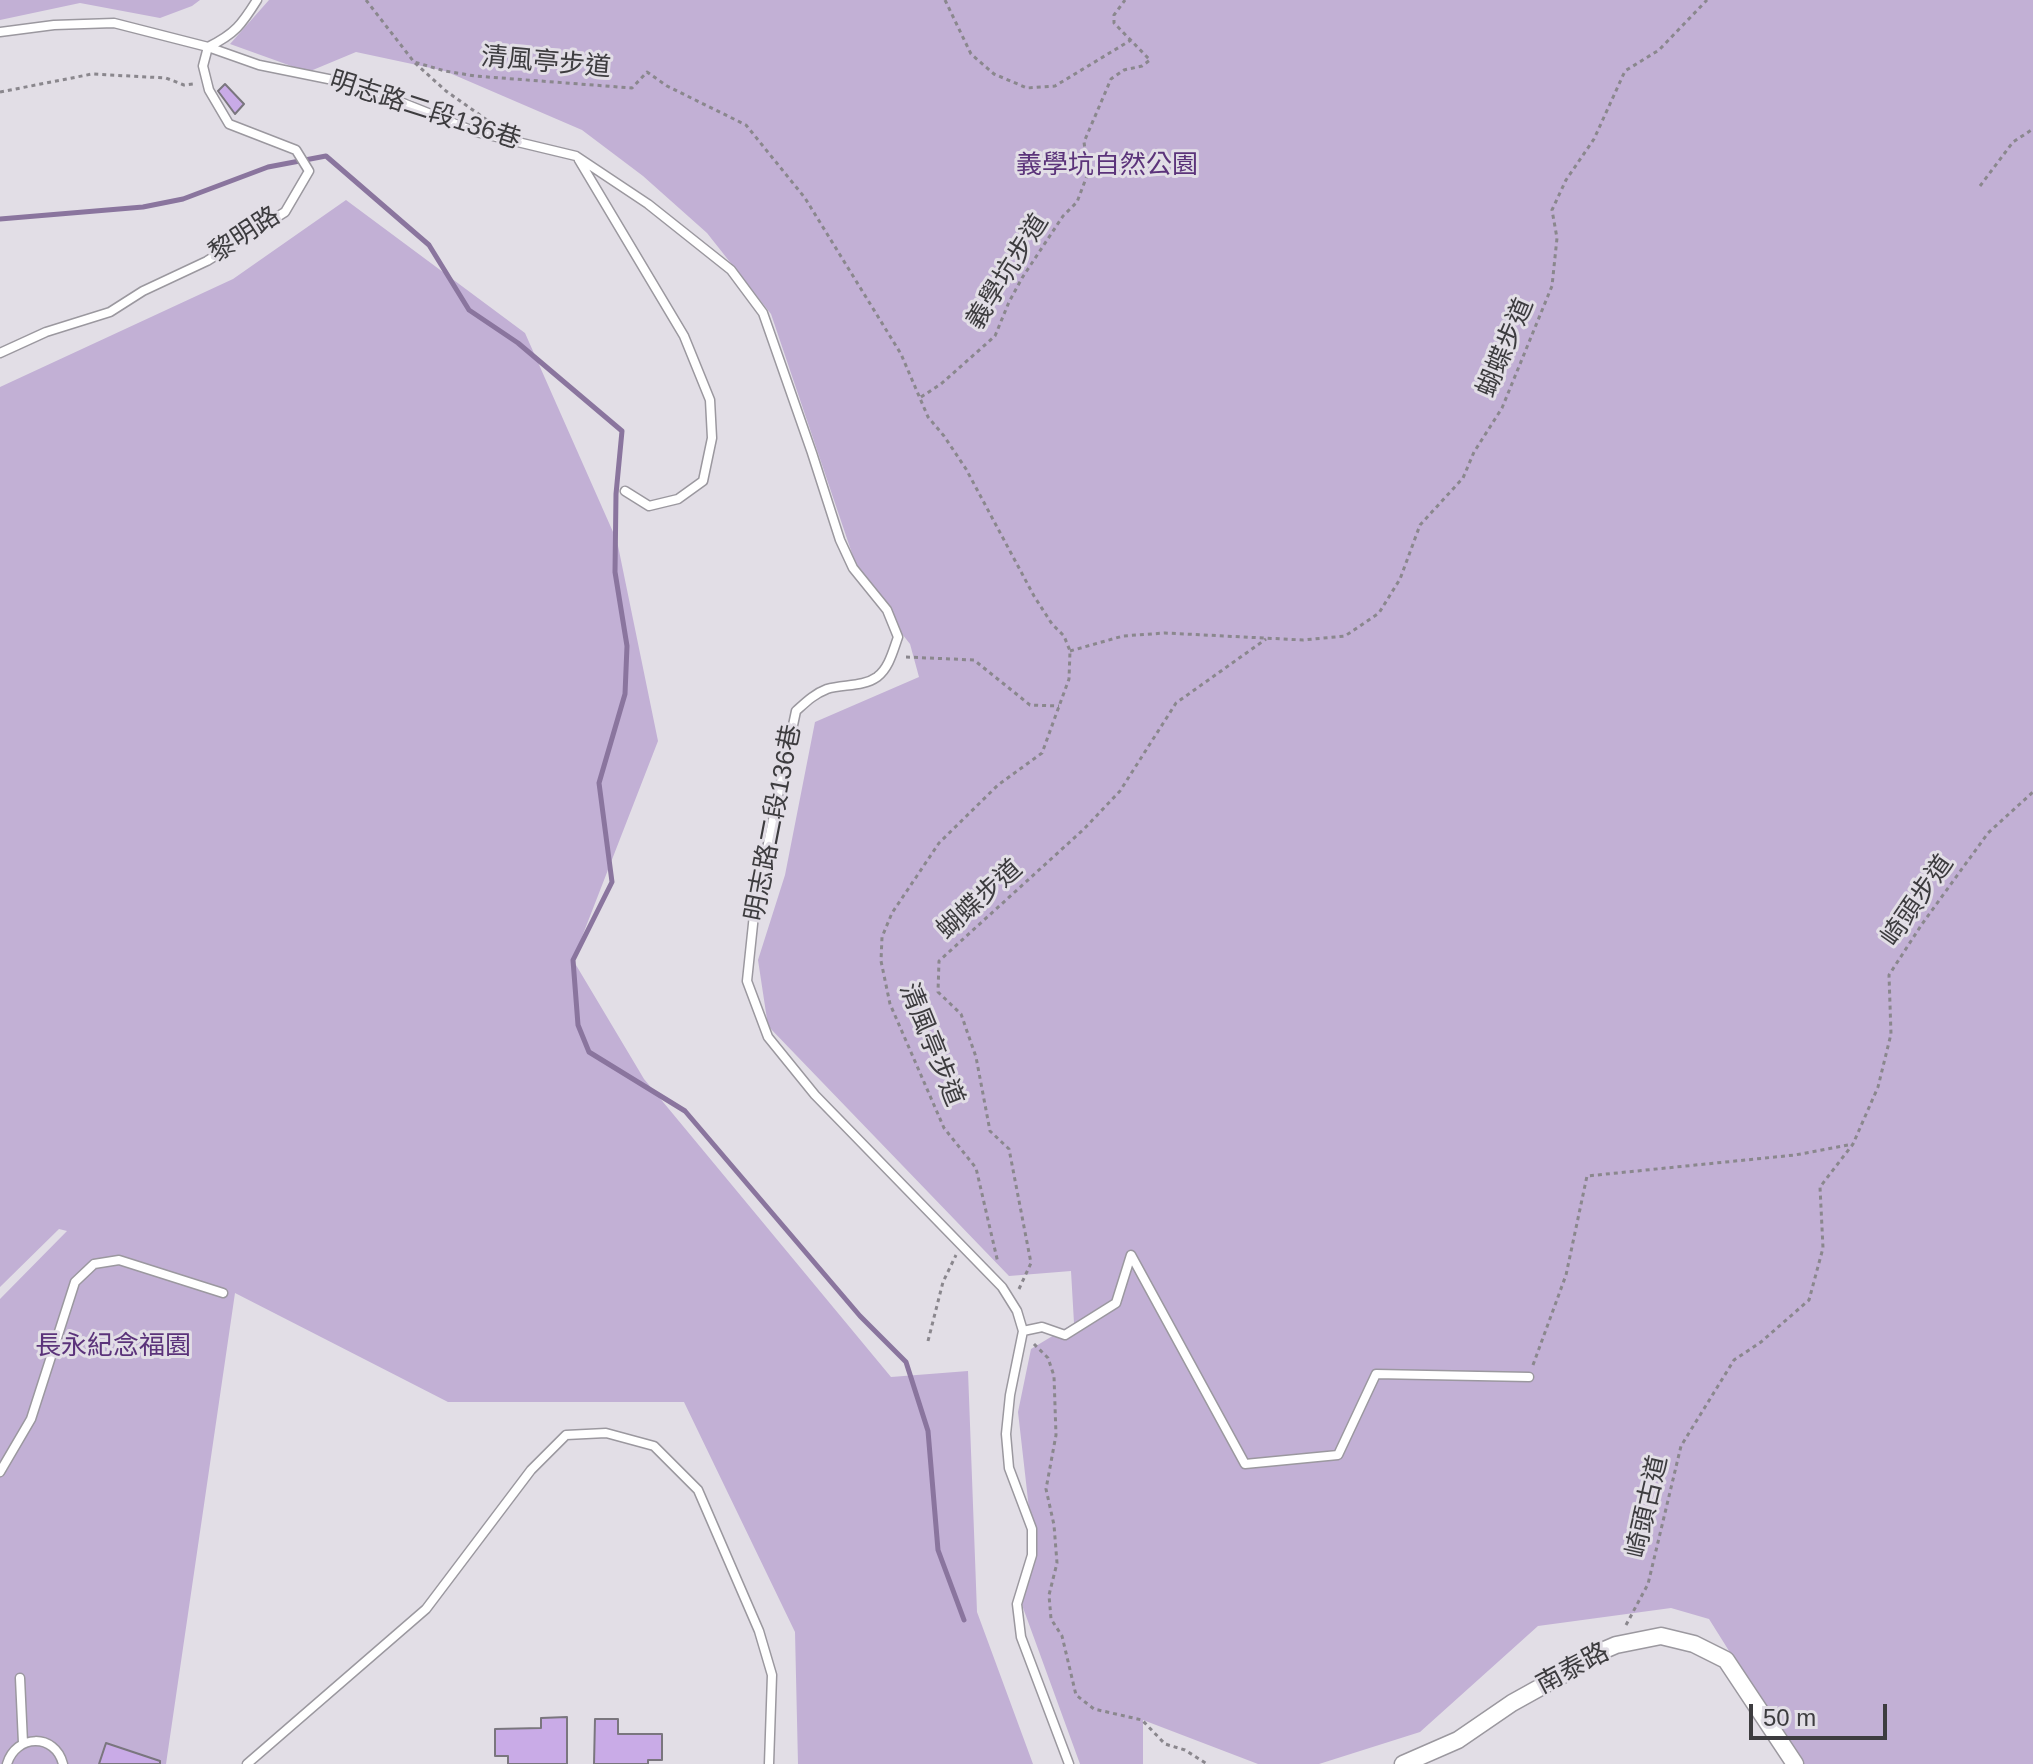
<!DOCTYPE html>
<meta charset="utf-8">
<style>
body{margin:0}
#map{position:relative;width:2033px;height:1764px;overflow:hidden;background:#e2dee6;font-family:Helvetica,sans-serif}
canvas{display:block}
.scale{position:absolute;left:1749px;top:1704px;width:138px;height:36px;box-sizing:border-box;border:4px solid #3d3c3f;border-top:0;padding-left:10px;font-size:24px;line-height:28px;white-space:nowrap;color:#3d3c3f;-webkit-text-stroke:6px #e2dee6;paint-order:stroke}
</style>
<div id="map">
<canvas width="2033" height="1764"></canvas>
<div class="scale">50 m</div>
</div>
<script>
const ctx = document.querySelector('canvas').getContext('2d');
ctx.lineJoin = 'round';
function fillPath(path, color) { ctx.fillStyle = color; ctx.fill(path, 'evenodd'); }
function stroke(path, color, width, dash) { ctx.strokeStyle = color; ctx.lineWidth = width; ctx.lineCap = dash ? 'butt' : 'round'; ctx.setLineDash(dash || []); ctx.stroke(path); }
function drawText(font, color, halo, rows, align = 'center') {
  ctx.font = font + ' Helvetica,"Noto Sans TC",sans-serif'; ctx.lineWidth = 6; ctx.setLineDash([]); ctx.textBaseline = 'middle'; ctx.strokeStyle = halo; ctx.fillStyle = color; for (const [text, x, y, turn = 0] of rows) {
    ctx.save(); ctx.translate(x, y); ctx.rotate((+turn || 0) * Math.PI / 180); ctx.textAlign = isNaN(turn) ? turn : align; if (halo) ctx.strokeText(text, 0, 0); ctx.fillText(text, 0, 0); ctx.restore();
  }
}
const green = new Path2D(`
 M0,0h200l-8,6 -32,12 -80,-15 -80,17z
 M269,0h1764v1764h-233l-91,-145 -38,-11 -133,18 -118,106 -101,32h-61l-115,-44v44h-63l-58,-159 10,-70 -14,-123 13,-63 43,-26 -3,-52 -62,5 -241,-250 -10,-66 27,-85 30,-153 104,-45 -9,-33 -48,-61 -91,-269 -64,-81 -64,-57 -61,-46 -137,-59 -89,-19 -48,20 -78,-28z
 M346,200l179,133 92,208 41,200 -85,219 71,119 247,298 77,-6 9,241 56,152h-235l-3,-132 -111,-230h-236l-213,-109 -69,471h-166v-465l67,-68 -8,-2 -59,58v-900l233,-108z`);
const stream = new Path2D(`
 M0,219l143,-12 40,-8 85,-32 58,-11 103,89 40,65 49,33 104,88 -6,63 -1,78 12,74 -2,48 -26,89 13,99 -39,78 5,65 11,27 96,59 175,205 46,46 22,69 10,119 26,70`);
const building = new Path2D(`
 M225,84l19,20 -9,10 -17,-23z
 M567,1717v47h-59v-8h-13v-27l46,-1v-10z
 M595,1719h23v15h44v26h-14v4h-54z
 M106,1743l54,18v3h-61z`);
const path = new Path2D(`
 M366,0l48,62 31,9 30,5 157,12 15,-16 20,14 79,39 59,73 96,156 27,63 16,19 22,33 68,127 18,28 12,12 6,15 -1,28 -27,74 -44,32 -59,58 -47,70 -10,24 -1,24 9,43 54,124 32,40 22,95
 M945,0l26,54 23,20 33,14 28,-2 76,-46
 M415,63l31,28 41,29
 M0,92l92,-18 74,4 18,7 9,-1
 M1980,186l33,-44 20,-13
 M921,397l20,-13 54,-48 14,-34 13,-24 41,-62 14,-14 11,-29 -4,-31 27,-63 13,-9 18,-4 8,-6 -36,-37v-8l11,-15
 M1070,651l53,-15 42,-3 138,7 42,-4 34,-23 21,-34 20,-54 43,-47 11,-26 28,-44 50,-122 5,-48 -5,-28 14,-30 28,-41 31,-68 34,-21 48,-50
 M906,657l68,3 56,45 29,1
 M1019,1289l12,-26 -22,-114 -19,-18 -14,-74 -15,-43 -23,-22 1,-31 145,-132 36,-38 56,-88 90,-64
 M928,1341l15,-59 13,-27
 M1034,1344l14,14 6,18 2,59 -10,54 8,36 3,38 -8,32 2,24 11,17 14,59 18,14 48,11 23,24 20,6 22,14
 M1533,1365l33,-90 21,-99 208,-21 58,-11
 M1626,1625l22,-41 33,-138 53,-86 27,-18 48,-42 14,-52 -3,-61 33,-43 25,-57 13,-53 -2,-59 33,-51 66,-91 45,-41`);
const lane = new Path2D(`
 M0,32l54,-7 60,-2 94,24 51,18 99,20 118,47 100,24 72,48 83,66 32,43 49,140 28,87 13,28 34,42 11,27c-5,14 -9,31 -21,40 -14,10 -34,7 -50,12 -13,5 -21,13 -31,22l-41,194 -8,76 21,56 47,58 187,192 15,24 6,20 -13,64 -4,39 3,34 23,61v26l-15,49 4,33 48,127
 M579,160l105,176 26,64 2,38 -9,43 -25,18 -29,7 -24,-15
 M0,353l46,-21 64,-20 33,-21 64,-30 78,-49 24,-41 -13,-21 -67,-26 -20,-34 -6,-24 5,-19c27,-13 34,-23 49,-47
 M1023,1331l19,-4 23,8 51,-32 15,-48 114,209 93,-9 38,-81 153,3
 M0,1472l31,-53 44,-137 19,-18 25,-4 104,33
 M20,1678l3,65
 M7,1764c9,-30 48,-31 56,0
 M247,1764l179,-155 105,-139 35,-35 40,-2 48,13 44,44 61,141 13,44 -3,89`);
const street = new Path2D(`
 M1403,1764l55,-24 54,-37 54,-30 22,-16 28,-12 45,-9 33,8 32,16 69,104`);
const streetNames = [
 ["清風亭步道",546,63,5],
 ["明志路二段136巷",425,111,18],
 ["黎明路",245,235,-33],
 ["義學坑步道",1008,272,-58],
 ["蝴蝶步道",1506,348,-67],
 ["明志路二段136巷",774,823,-79],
 ["蝴蝶步道",980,900,-42],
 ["崎頭步道",1918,901,-55],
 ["清風亭步道",931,1045,68],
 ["崎頭古道",1648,1507,-77],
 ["南泰路",1573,1669,-28]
];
const parkNames = [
 ["義學坑自然公園",1107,166],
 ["長永紀念福園",113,1347]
];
fillPath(green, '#c2b0d5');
stroke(stream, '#8a759e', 5);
fillPath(building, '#c9abe7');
stroke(building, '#7a767e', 2);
stroke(lane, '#9b989f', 11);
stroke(street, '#9b989f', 19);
stroke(path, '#8a878d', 3, [4, 4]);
stroke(lane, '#fff', 8);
stroke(street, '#fff', 16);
drawText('26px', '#3d3c3f', '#e2dee6', streetNames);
drawText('26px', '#5b337a', '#e2dee6', parkNames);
</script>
